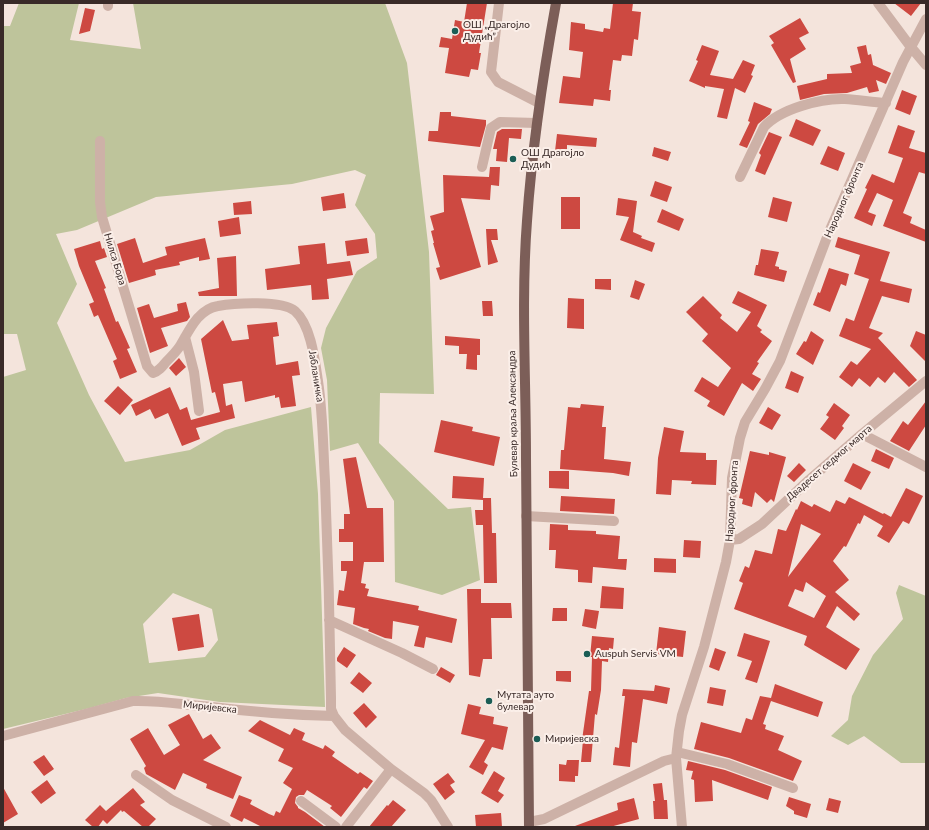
<!DOCTYPE html>
<meta charset="utf-8">
<style>
body{margin:0}
#map{position:relative;width:929px;height:830px;overflow:hidden;background:#f4e4dc;font-family:Lato,sans-serif}
canvas{display:block}
.frame{position:absolute;inset:0;border:4px solid #392a28;pointer-events:none}
</style>
<div id="map">
<canvas width="929" height="830"></canvas>
<div class="frame"></div>
</div>
<script>
const ctx = document.querySelector('canvas').getContext('2d');
ctx.lineJoin = 'round';
function fillPath(path, color) { ctx.fillStyle = color; ctx.fill(path, 'evenodd'); }
function stroke(path, color, width, dash) { ctx.strokeStyle = color; ctx.lineWidth = width; ctx.lineCap = dash ? 'butt' : 'round'; ctx.setLineDash(dash || []); ctx.stroke(path); }
function drawText(font, color, halo, rows, align = 'center') {
  ctx.font = font + ' Lato,sans-serif'; ctx.lineWidth = 4; ctx.setLineDash([]); ctx.textBaseline = 'middle'; ctx.strokeStyle = halo; ctx.fillStyle = color; for (const [text, x, y, turn = 0] of rows) {
    ctx.save(); ctx.translate(x, y); ctx.rotate((+turn || 0) * Math.PI / 180); ctx.textAlign = isNaN(turn) ? turn : align; if (halo) ctx.strokeText(text, 0, 0); ctx.fillText(text, 0, 0); ctx.restore();
  }
}
const green = new Path2D(`
 M19,3h60l-9,37 71,9 -8,-46h252l22,60 22,189 5,142 -54,-1 -1,50 69,66 23,-2 9,73 -38,15 -47,-13 -1,-81 -36,-58 -28,8 -3,-71 -6,-32 5,-20 31,-57 20,-13 -2,-24 -20,-29 11,-30 -11,-5 -63,14 -136,13 -79,33 -21,4 21,50 -20,39 32,72 36,67 65,-12 35,-20 86,-23 7,87 7,213 -105,-5 -62,-9 -32,5 -36,10 -87,21v-352l23,-7 -9,-36h-14v-308h7zM173,593l39,16 6,31 -13,17 -56,6 -6,-39z
 M899,585l27,11v167h-25l-37,-27 -16,9 -17,-9 17,-16 4,-24 21,-41 30,-36 -7,-26z`);
const building = new Path2D(`
 M467,3h20l-8,50h2l-3,17 -7,-1 -2,8 -24,-4 4,-25 -10,-1 2,-10 11,2 3,-19 9,2z
 M613,3h20l-1,8 9,1 -3,28 -4,-1 -2,17 -10,-1 -1,6 -8,-1 -4,30h2l-1,11 -16,-2 -1,7 -34,-3 4,-27 17,2 3,-26 -14,-2 2,-28 14,2v5l18,3 1,-4 6,1z
 M894,3h27l-10,13z
 M85,8l10,2 -5,21 -11,3z
 M800,18l9,15 -10,5 7,11 -16,10 6,23 -3,1 -22,-38 3,-2 -5,-7z
 M702,45l17,6 -9,24 23,4 10,-19 12,5 -4,10 2,1 -8,17 -10,-5 -8,31 -10,-2 7,-28 -19,-3v2l-16,-7 9,-20 -2,-1z
 M866,45l2,10 3,-1 2,11 18,8 -5,11 -10,-4 3,11 -10,2 -2,-6 -20,6 -23,1 -24,6 -3,-14 30,-7v-5l25,-1 -2,-7 11,-3 -4,-16z
 M902,90l15,6 -7,19 -15,-6z
 M754,102l18,7 -2,5 -12,10 -11,24 -8,-3 11,-23 -2,-1z
 M440,112h11v4l35,4v5l-6,22 -52,-6 1,-10h9z
 M796,119l25,11 -8,16 -24,-10z
 M898,125l17,6 -6,17 17,5v21l-7,-2 -16,41 9,4 -2,6 16,7v12l-43,-16 10,-26 -16,-7 -9,19 8,3 -4,11 -18,-8 13,-29 -2,-1 7,-14 22,9 9,-25 -15,-5z
 M502,129h20l-1,10 -12,-1 -2,24 -11,-1 1,-12h-4l4,-17z
 M769,132l13,5 -17,38 -10,-4 6,-16 -2,-2z
 M557,134l40,4 -1,9 -29,-2v7l-12,-1z
 M828,146l17,7 -7,18 -18,-7z
 M654,147l17,5 -3,9 -16,-5z
 M490,167h10l-1,19 -8,-1 -1,15 -29,-2 20,69 -41,13 -4,-12 4,-1 -7,-24h1l-3,-12 3,-1 -4,-14 14,-4 -1,-37 46,2z
 M655,181l17,6 -5,15 -17,-6z
 M344,193l2,15 -23,3 -2,-14z
 M561,197h19v32h-19z
 M773,197l19,5 -5,20 -19,-5z
 M618,198l19,3 -4,31 9,4 -1,2 14,5 -3,9 -32,-12 9,-23 -13,-2z
 M251,201l1,13 -18,1 -1,-12z
 M662,209l22,10 -5,12 -22,-9z
 M239,217l2,17 -21,3 -2,-16z
 M486,229h11l1,11h-7l7,22 -10,3z
 M838,237l52,15 -10,29 32,8 -3,14 -27,-7 -13,32 14,5 -5,5 39,42 -8,7 -15,-15 -9,11 -7,-6 -8,10 -11,-9 -7,9 -13,-10 12,-16 6,4 14,-16 -32,-13 7,-18 8,3 15,-42 -15,-5 6,-19 -25,-8z
 M135,238l8,25 24,-8 -2,-8 40,-9 5,21 -11,2v-4l-20,5 1,3 -25,5 1,5 -27,8 -12,-39z
 M367,238l2,15 -22,3 -2,-15z
 M100,241l2,8 2,-1 3,9 -12,4 11,27 -2,1 12,33 2,-1 12,27 -3,1 10,23 -17,7 -7,-18 4,-2 -19,-44 -4,2 -5,-13 5,-2 -15,-36 -5,-17z
 M325,243l2,21 23,-3 3,14 -26,4 2,20 -17,1 -1,-15 -44,5 -2,-21 35,-5 -2,-18z
 M761,249l18,3 -4,14 4,1v2l8,2 -3,11 -30,-7 2,-10h2z
 M236,256l1,40h-38l-1,-4 21,-4 -2,-30z
 M829,268l20,6 -3,12 -5,-2 -11,28 -17,-7 5,-13 2,1z
 M595,279h16v11l-16,-1z
 M635,280l10,4 -6,16 -9,-3z
 M738,291l29,14 -10,21 5,4 -2,2 12,9 -15,21 2,1 -7,11 9,5 -8,12 -11,-8 -18,33 -17,-10 3,-5 -16,-10 8,-14 16,10 13,-19 -29,-27 6,-7 -22,-22 17,-16 19,19 -2,3 17,14 14,-20 -19,-9z
 M568,298l16,1v30l-17,-1z
 M482,301h10l1,15h-10z
 M186,302l4,15 -3,4 -26,7 7,18 -18,7 -13,-45 12,-4 5,14 24,-7 -1,-7z
 M223,320l9,21 17,-2 -2,-14 30,-3 2,14 -6,1 3,28 22,-4 2,14 -8,1 4,30 -15,2 -2,-11 -4,1v-3l-30,7 -3,-21 -19,3 3,22 6,-2 3,14 -39,10 4,11 -18,7 -14,-33 -13,6 -5,-10 -14,7 -5,-11 39,-18 10,23 7,-3 4,13 29,-8 -5,-20 -3,1 -11,-54z
 M811,331l13,9 -11,25 -17,-11 8,-13 2,1z
 M916,331l10,4v27l-16,-16z
 M445,336l35,3v16h-3v15l-11,-1 1,-15h-8v-8l-14,-1z
 M179,358l7,9 -10,9 -7,-8z
 M791,371l13,6 -6,16 -13,-5z
 M118,386l15,14 -13,15 -16,-14z
 M926,401v24l-17,26 -19,-10 13,-20 5,4z
 M834,403l16,12 -8,11 2,2 -9,12 -15,-11 9,-12 -3,-2z
 M581,404l23,2 -2,21h4l-2,32 27,3 -2,14 -16,-3 -53,-4 1,-19h3l4,-43 12,1z
 M768,407l13,8 -9,15 -13,-7z
 M441,420l32,7 -1,4 28,6 -6,29 -60,-14z
 M664,427l20,4 -4,21 26,1v7h11l-1,25 -25,-1 1,-3 -20,-1 -1,15 -15,-1 2,-36z
 M876,449l18,9 -5,11 -18,-8z
 M750,451l19,4v-3l17,5 -12,45 -3,-3 -4,4 -12,-11 -3,15 -10,-3 1,-5 -4,-1z
 M356,457l11,51h16l1,54h-20l-3,21 5,1 -1,4 4,1 -2,7 52,10 -1,4 39,9 -5,24 -26,-6 -2,11 -10,-2 5,-20 -26,-5 -1,18 -7,-1 -17,-7 1,-2 -5,-1 -11,-4 2,-16 -18,-3 2,-15 5,1 3,-20h-6v-10h12v-19h-14v-13h5v-15h6l-7,-55z
 M799,463l7,7 -12,12 -7,-6z
 M853,463l18,9 -10,18 -17,-9z
 M549,471h20v18l-20,-1z
 M453,476l31,2 -1,20h8l1,35h4l1,50h-13l-1,-58h-7l-1,-15h8v-10l-31,-2z
 M906,488l17,8 -14,28 -6,-3 -14,22 -12,-7 6,-10 -19,-11 -4,9 -2,-1 -12,24 -2,-1 -11,15 16,19 -14,12 25,22 -6,7 -17,-15 -11,21 34,22 -14,21 -42,-25 3,-9 -73,-27 9,-26 -4,-2 6,-15 4,2 6,-18 17,4 6,-25 8,2 10,-22 1,1 4,-9 11,6 2,-3 16,8 6,-12 9,4 4,-7 34,17 1,-1 7,4zM801,524l20,10 -33,43zM806,582l20,14 -12,22 -26,-12 7,-17 8,3z
 M561,496l54,3 -1,15 -54,-3z
 M550,524l18,1v5l28,1v3l24,2 -2,23h9l-1,11 -33,-3 -1,16 -14,-1v-12l-23,-2 1,-18h-7z
 M684,540l17,1 -1,17 -17,-1z
 M654,558l22,1v14l-22,-1z
 M602,586l22,2 -1,21 -23,-1z
 M467,589h14v14h30l1,15h-21l1,41h-9l-3,18 -11,-2z
 M553,608h14v13h-15z
 M585,609l14,2 -3,18 -14,-3z
 M199,614l5,33 -26,4 -6,-33z
 M659,627l27,4 -3,26 -27,-3z
 M744,633l26,8 -13,42 -12,-4 7,-18 -15,-5z
 M592,636l22,2 -1,11 -4,-1 -1,14 -6,-1 -1,29 -4,25 -2,-1 -4,48h-10l2,-22h-1l7,-49h2l1,-34h-2z
 M344,647l12,8 -9,13 -10,-7v-3z
 M715,648l11,4 -7,19 -10,-4z
 M441,667l14,8 -5,8 -14,-8z
 M556,671h15v11l-15,-1z
 M359,672l13,11 -9,10 -13,-10z
 M775,684l48,18 -5,15 -47,-16 -8,23 3,1 -1,4 19,7 -6,14 24,11 -9,20 -64,-23 -35,-9 7,-27 40,11 5,-15 6,2 8,-24 11,2z
 M655,685l15,3 -3,16 -24,-5 -6,44 -5,-1 -2,25 -17,-2 2,-18 4,1 6,-52h-3l1,-7 31,2z
 M710,687l16,3 -3,16 -16,-3z
 M364,703l13,14 -11,11 -13,-15z
 M468,704l13,3 -2,7 15,3 -1,7 15,3 -5,23 -11,-3 -8,15 4,3 -5,10 -14,-8 16,-27 -24,-6z
 M189,714l14,25 8,-5 10,14 -18,12 39,17 -9,22 -27,-11 1,-4 -24,-11 -8,17 -29,-16 -2,-6 2,-2 -16,-27 18,-11 16,27 16,-10 -12,-20z
 M260,720l30,15 4,-7 11,5 -3,7 21,9 2,-4 10,7 -3,4 26,18 2,-2 13,9 -6,8 -3,-2 -23,30 -11,-9 2,-2 -25,-16 -3,5h-5l-3,2 -1,6 3,4v1l7,4 20,15h-63l-18,-9 -2,4 -12,-6 9,-21 13,5 -2,4 19,10 5,2 2,-5 4,2 12,-24 -9,-6 10,-15 -15,-7 6,-12 -36,-18z
 M44,755l10,14 -10,7 -11,-14z
 M567,760h12l-1,16h-3v6l-16,-1v-17l7,1z
 M688,761l37,9 47,17 -4,13 -56,-20 1,21 -18,1 -1,-22 -3,-1 2,-8 -7,-1z
 M494,771l11,7 -7,13 6,4 -6,8 -17,-10z
 M448,773l7,9 -5,3 5,7 -10,8 -12,-16z
 M47,780l9,13 -15,11 -10,-12z
 M662,783l2,17h3l1,19h-14l-1,-18h2l-2,-17z
 M3,787l15,27 -15,9z
 M133,788l12,14 -5,3 16,14 -8,8h-5l-19,-16 -2,1 -1,-2 -14,14 -4,-4 -5,7h-5l-8,-7 15,-15 6,6z
 M789,797l22,7 -4,14 -13,-4v-3l-8,-5z
 M634,798l5,21 -29,8h-35v-1l43,-16 -1,-7z
 M829,798l12,3 -3,12 -12,-3z
 M393,800l13,10 -15,17h-22l18,-22 1,1z
 M501,813l1,14h-26l-1,-12z`);
const minor = new Path2D(`
 M499,3l-8,69 7,10 41,21
 M878,3l32,43 16,19
 M108,6v-3
 M100,141v61l2,15 45,149 6,7c6,-2 9,-6 13,-11 5,-5 10,-10 14,-16 9,-15 18,-37 38,-40 16,-3 64,-6 77,5 16,14 20,50 23,70 5,33 5,67 7,100 3,72 5,144 6,217v11l3,7
 M482,167l9,-39 9,-6 37,1
 M740,177l24,-50c16,-18 57,-29 81,-28 14,1 27,3 41,4
 M185,337l9,35 5,39
 M862,434l64,33
 M526,516l88,5
 M730,540l9,-1 23,-15 47,-44 53,-46 64,-53
 M329,620l73,33 31,16
 M3,736l130,-35c26,-1 52,4 79,6 40,5 81,8 122,9l11,14 46,39 33,24 7,7 17,27
 M677,752l50,12 66,24
 M136,775l36,25 54,27
 M301,801l35,26
 M529,822l15,-3 120,-58 12,-3
 M346,827l45,-58
 M682,827l-6,-69 3,-27 3,-16 22,-68 22,-85 4,-22 2,-62 8,-40 5,-16 20,-33 15,-28 49,-129 74,-170 23,-43`);
const major = new Path2D(`
 M529,827c0,-123 -1,-246 -3,-369 0,-79 -5,-158 1,-237 5,-73 16,-146 29,-218`);
const markers = [
 [455,31,4,"#1b5d55"],
 [513,159,4,"#1b5d55"],
 [587,654,4,"#1b5d55"],
 [489,701,4,"#1b5d55"],
 [537,739,4,"#1b5d55"]
];
const poiNames = [
 ["ОШ „Драгојло",463,25],
 ["Дудић”",463,37],
 ["ОШ Драгојло",521,153],
 ["Дудић",521,165],
 ["Auspuh Servis VM",595,654],
 ["Мутата ауто",497,695],
 ["булевар",497,707],
 ["Миријевска",545,739]
];
const streetNames = [
 ["Народног фронта",844,200,-66],
 ["Нилса Бора",115,259,73],
 ["Јабланичка",316,376,81],
 ["Булевар краља Александра",513,414,-91],
 ["Двадесет седмог марта",829,463,-41],
 ["Народног фронта",732,501,-86],
 ["Миријевска",210,707,6]
];
fillPath(green, '#bec49b');
fillPath(building, '#cd4941');
stroke(minor, '#cdb1a7', 10);
stroke(major, '#7c5e58', 10);
for (const [x, y, r, color] of markers) { const dot = new Path2D(); dot.arc(x, y, r, 0, 2 * Math.PI); ctx.fillStyle = color; ctx.fill(dot); stroke(dot, '#fbefe9', 1.5); }
drawText('10px', '#392a28', '#fbefe9', poiNames, 'left');
drawText('10px', '#392a28', '#fbefe9', streetNames);
</script>
